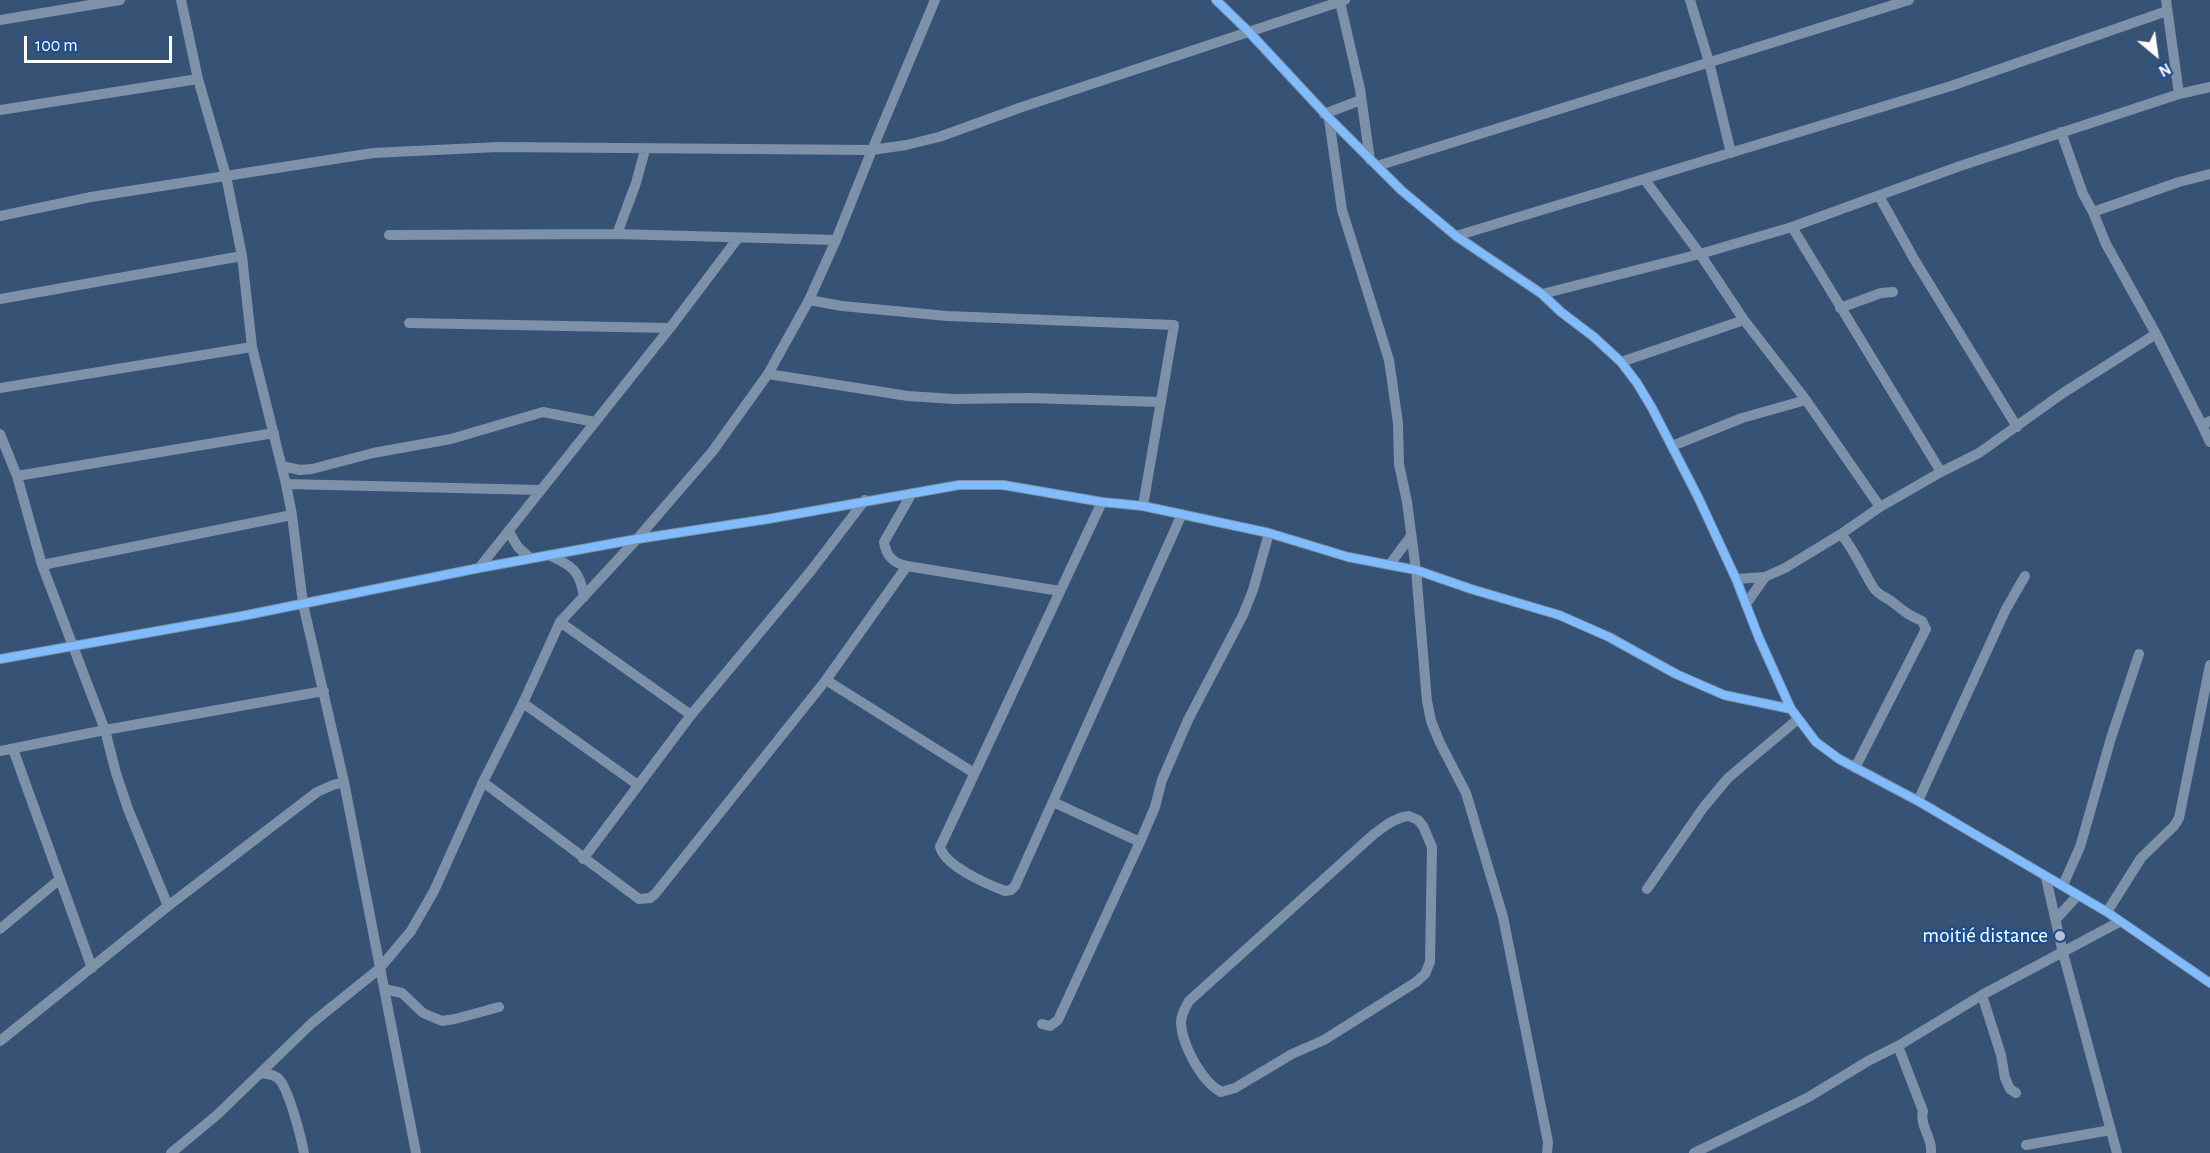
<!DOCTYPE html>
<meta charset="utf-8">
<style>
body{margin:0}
#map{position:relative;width:2210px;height:1153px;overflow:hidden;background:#365274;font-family:"Alegreya Sans",sans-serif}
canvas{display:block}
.north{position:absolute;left:2126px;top:24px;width:60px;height:60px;-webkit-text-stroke:4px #1b4f8f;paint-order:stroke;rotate:151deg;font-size:16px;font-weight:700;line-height:24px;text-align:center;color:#fff}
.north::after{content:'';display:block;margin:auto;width:21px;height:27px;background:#fff;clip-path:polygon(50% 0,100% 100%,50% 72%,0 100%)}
.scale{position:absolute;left:24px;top:36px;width:148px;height:27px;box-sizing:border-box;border:3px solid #fff;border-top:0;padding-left:8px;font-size:18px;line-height:21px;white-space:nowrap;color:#fff;-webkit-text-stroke:4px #1b4f8f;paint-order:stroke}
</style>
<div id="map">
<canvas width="2210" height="1153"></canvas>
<div class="north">N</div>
<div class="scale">100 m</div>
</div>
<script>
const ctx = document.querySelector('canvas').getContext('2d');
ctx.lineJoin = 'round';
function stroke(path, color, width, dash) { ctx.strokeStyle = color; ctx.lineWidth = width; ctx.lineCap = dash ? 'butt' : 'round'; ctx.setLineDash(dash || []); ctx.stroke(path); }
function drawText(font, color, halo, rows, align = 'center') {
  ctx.font = font + ' "Alegreya Sans",sans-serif'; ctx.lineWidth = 4.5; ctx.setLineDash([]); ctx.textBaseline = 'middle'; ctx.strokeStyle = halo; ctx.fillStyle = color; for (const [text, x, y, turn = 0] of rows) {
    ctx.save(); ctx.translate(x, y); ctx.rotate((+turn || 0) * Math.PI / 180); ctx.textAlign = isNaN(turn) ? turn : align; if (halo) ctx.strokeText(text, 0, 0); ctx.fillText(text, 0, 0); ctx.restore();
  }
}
const street = new Path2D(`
 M181,0l17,79 28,97 16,80 10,91 34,137 6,31 11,89 41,178 72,371
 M1216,0l33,32 80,86 72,72 55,46 86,58 19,18 33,25 27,25 16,21 15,25 46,89 38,82 23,59 32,71 25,33 23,17 79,42 189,111 103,71
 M1690,0l19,62 22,91
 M2166,0l13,94
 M1340,2l20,87 10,71
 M0,20l120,-20
 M0,110l198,-31
 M1324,114l37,-14
 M1329,119l13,91 47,150 9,63 1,41 8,38 9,68 11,131 4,20 9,22 26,50 37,124 45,225 -1,11
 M2061,132l22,62 10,18 13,32 50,90 46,91 8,-4
 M1377,166l532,-166
 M1645,180l55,74 44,66 62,80 74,107
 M1879,196l35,63 103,168
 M2093,212l86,-30 31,-8
 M0,216l91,-19 282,-44 125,-6 374,3 34,-5 33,-8 83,-30 323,-107
 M1792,227l149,245
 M617,234l19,-51 9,-33
 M389,235l228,-1 219,6
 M1456,236l495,-150 216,-75
 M1542,294l158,-40 92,-27 168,-61 219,-72 31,-7
 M0,299l242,-43
 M809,300l33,6 105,10 227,9 -31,181
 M1840,308l41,-15 12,-1
 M409,323l261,5
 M1621,362l123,-42
 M768,374l140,22 46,3 75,-1 132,4
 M0,388l252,-41
 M2202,425l8,17
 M0,434l17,42 25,89 63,165 11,43 12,36 40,97
 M1672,446l70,-28 64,-18
 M282,466l18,4 12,-1 61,-16 78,-14 92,-27 52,10
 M17,476l257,-43
 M286,484l254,6
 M912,493l-28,49c2,14 9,21 23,24l153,25
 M1102,502l-162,345c5,19 47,37 65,44l6,-1 4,-4 167,-372
 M509,532l9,15 12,11
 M1841,534c14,17 21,35 32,53 5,8 11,9 18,14 13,10 15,13 31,20l4,8 -71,139
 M549,555c24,11 31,16 35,42
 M1390,564l21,-28
 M42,565l250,-50
 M479,568l191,-240 68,-90
 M1736,579l29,-2
 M1746,604l19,-27 20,-9 56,-34 39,-27 61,-35 38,-19 84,-60 93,-59
 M560,622l131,93
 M0,659l242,-43 237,-48 158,-29 131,-20 191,-34h44l99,17 41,4 126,27 79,24 68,13 55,19 88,26 50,22 67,37 48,21 67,14
 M826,680l148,93
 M523,703l115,82
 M13,749l79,219
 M0,751l105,-21 219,-39
 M483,782l156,117 11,-1 5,-4 171,-214 81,-114
 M1918,801l88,-192 19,-33
 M1053,802l87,40
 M1409,816l9,4 5,6 9,21 -2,115 -5,12 -9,8 -92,58 -32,14 -57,34 -14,4c-19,-10 -39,-47 -40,-69 0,-8 4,-15 8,-22l185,-167c11,-8 22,-17 35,-18z
 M583,859l108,-144 119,-143 55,-72
 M2046,878l17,75 54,200
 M2063,885l17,-38 31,-109 28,-84
 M1647,889l56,-81 25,-30 70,-59
 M2107,912l34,-54 33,-32 5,-8 31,-153
 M2056,919l22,-24
 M0,929l60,-50
 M384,989l18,4 21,20 19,8 13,-2 44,-12
 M1982,995l19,60 4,23 5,11 6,4
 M1042,1024l8,2 8,-6 82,-178 15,-35 7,-27 26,-60 55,-105 10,-25 16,-57
 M0,1041l168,-135 149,-114 16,-7 11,-3
 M1898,1046l25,65c-4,15 10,27 8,42
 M261,1073c6,1 13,1 18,6 10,11 22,58 25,74
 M2026,1145l85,-15
 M171,1153l46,-38 95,-92 67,-54 32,-38 23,-40 49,-109 40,-79 37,-81 77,-83 75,-87 56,-78 41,-74 27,-60 36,-90 63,-150
 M1694,1153l113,-55 61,-37 30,-15 84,-51 137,-73`);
const cycleway = new Path2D(`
 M1216,0l33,32 80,86 72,72 55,46 86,58 19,18 33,25 27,25 16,21 15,25 46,89 38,82 23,59 32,71 25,33 23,17 79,42 189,111 103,71
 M0,659l242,-43 237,-48 158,-29 131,-20 191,-34h44l99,17 41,4 126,27 79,24 68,13 55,19 88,26 50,22 67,37 48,21 67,14`);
const markers = [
 [2060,936,6,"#b9c2ce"]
];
const poiNames = [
 ["moitié distance",2048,936]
];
stroke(street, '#7d92a8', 10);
stroke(cycleway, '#80bcff', 8);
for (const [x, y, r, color] of markers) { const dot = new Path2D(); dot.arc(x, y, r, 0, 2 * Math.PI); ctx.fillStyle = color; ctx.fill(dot); stroke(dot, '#1b4f8f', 2); }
drawText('21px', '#fff', '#1b4f8f', poiNames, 'right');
</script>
